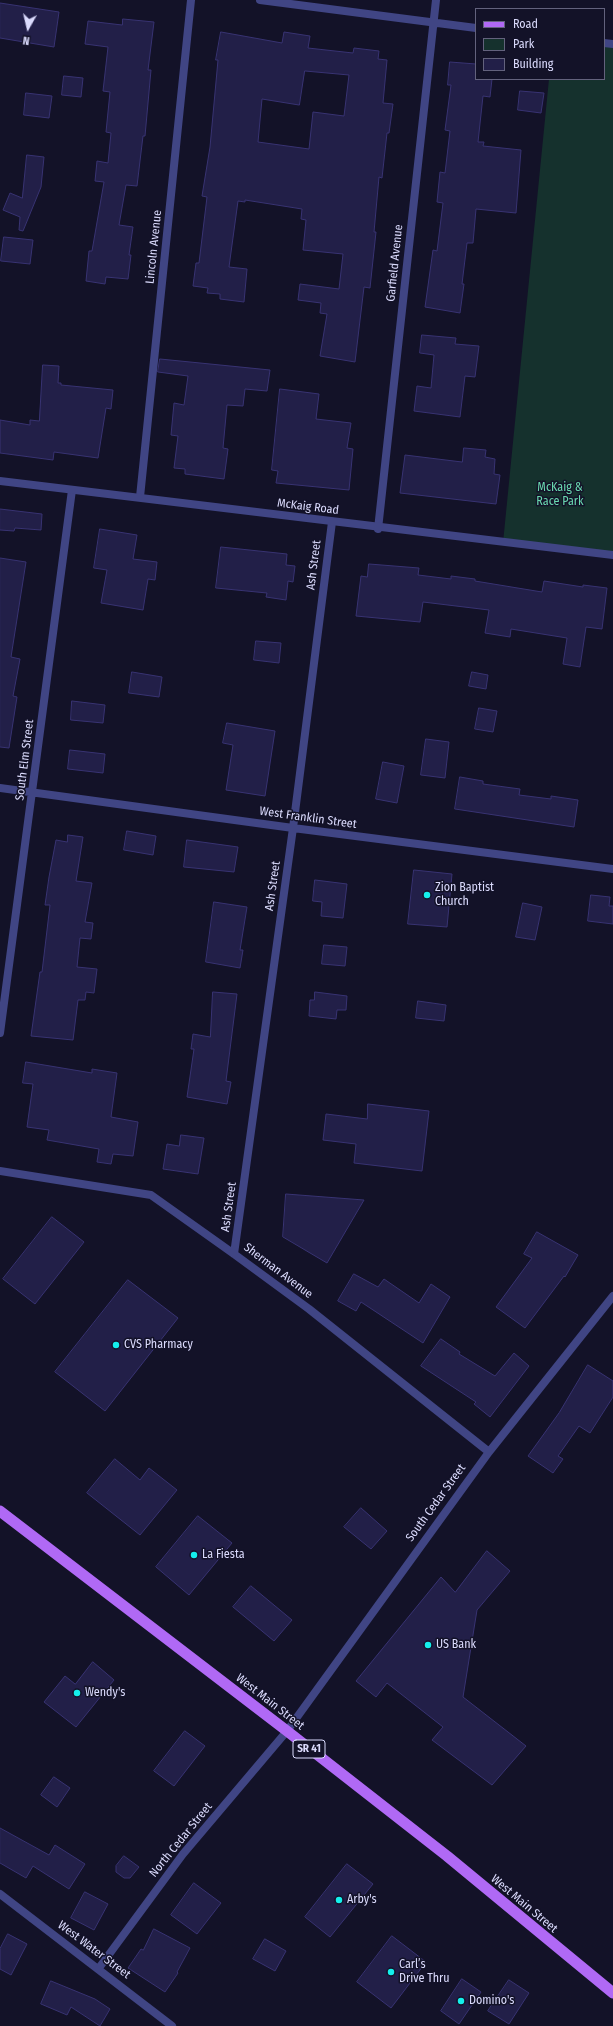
<!DOCTYPE html>
<meta charset="utf-8">
<style>
body{margin:0}
#map{position:relative;width:613px;height:2026px;overflow:hidden;background:#131228;font-family:"Fira Sans Condensed",sans-serif}
canvas{display:block}
.legend{position:absolute;left:475px;top:8px;width:130px;height:72px;box-sizing:border-box;background:#131228;border:1px solid #63627d;margin:0;padding:5px 7px;list-style:none;font-size:12px;color:#dbdbfd}
.legend li{display:flex;align-items:center;gap:8px;height:20px}
.legend b{width:20px;border:1px solid #63627d}
.north{position:absolute;left:8px;top:8px;width:40px;height:40px;-webkit-text-stroke:3px #131228;paint-order:stroke;rotate:188deg;font-size:11px;font-weight:700;line-height:16px;text-align:center;color:#dbdbfd}
.north::after{content:'';display:block;margin:auto;width:14px;height:18px;background:#dbdbfd;clip-path:polygon(50% 0,100% 100%,50% 72%,0 100%)}
</style>
<div id="map">
<canvas width="613" height="2026"></canvas>
<ul class="legend">
<li><b style="height:5px;background:#b069f5"></b>Road</li>
<li><b style="height:11px;background:#15312d"></b>Park</li>
<li><b style="height:11px;background:#221f48"></b>Building</li>
</ul>
<div class="north">N</div>
</div>
<script>
const ctx = document.querySelector('canvas').getContext('2d');
ctx.lineJoin = 'round';
function fillPath(path, color) { ctx.fillStyle = color; ctx.fill(path, 'evenodd'); }
function stroke(path, color, width, dash) { ctx.strokeStyle = color; ctx.lineWidth = width; ctx.lineCap = dash ? 'butt' : 'round'; ctx.setLineDash(dash || []); ctx.stroke(path); }
function drawText(font, color, halo, rows, align = 'center') {
  ctx.font = font + ' "Fira Sans Condensed",sans-serif'; ctx.lineWidth = 3; ctx.setLineDash([]); ctx.textBaseline = 'middle'; ctx.strokeStyle = halo; ctx.fillStyle = color; for (const [text, x, y, turn = 0] of rows) {
    ctx.save(); ctx.translate(x, y); ctx.rotate((+turn || 0) * Math.PI / 180); ctx.textAlign = isNaN(turn) ? turn : align; if (halo) ctx.strokeText(text, 0, 0); ctx.fillText(text, 0, 0); ctx.restore();
  }
}
const green = new Path2D(`
 M604,43l9,1v511l-110,-12 46,-464h55z`);
const building = new Path2D(`
 M0,3l59,9 -5,35 -54,-9z
 M123,19l31,3 -6,48h3l-6,66h-2l-6,50 -11,-1 -7,40 14,2 -4,28h2l-3,24 -22,-2 -1,7 -19,-3 3,-30h3l12,-69 -9,-1 2,-20 11,2 3,-30 -5,-1 4,-40 -7,-1 5,-44 -23,-3 3,-23 34,4z
 M221,32l61,11 2,-11 26,4 -2,12 45,5 1,-5 25,3 -1,8 9,1 -4,43 10,1 -4,29h-2l-5,45 -3,-1 -5,55h2l-6,56 -6,-1 -9,75 -35,-6 7,-42 -7,-1 1,-10 -23,-3 2,-16 39,5 4,-35 -40,-4 3,-30 -5,-1 1,-10 -57,-9v2l-7,-1 -9,66 18,2 -3,33 -24,-3v-5l-13,-1 1,-5 -15,-2 3,-23h3l8,-66 -5,-1 8,-49 8,-87h-2zM305,71l44,4 -5,41 -31,-4 -4,37 -51,-7 4,-43 37,6z
 M450,62l26,2v15h16l-2,18 -7,-1 -5,46h6l-1,4 38,4 -5,63 -40,-4 -3,34h-6l-5,41h2l-4,29 -35,-6 8,-57 4,1 6,-48 -6,-1 3,-30 5,1 5,-42 -5,-1 6,-45h-3z
 M64,76l19,2 -2,19 -19,-2z
 M520,91l24,2 -3,20 -23,-3z
 M26,93l26,3 -3,22 -25,-3z
 M27,155l17,2 -3,30 -18,44 -4,-1 1,-13 -17,-7 7,-17 12,5z
 M4,237l29,3 -3,24 -29,-3z
 M422,335l34,3 -1,6 24,2 -4,31 -10,-1 -5,41 -46,-6 3,-25 14,2 3,-33 -14,-2z
 M160,359l110,11 -3,21 -22,-2 -2,17 -16,-1 -4,43 5,1 -4,30 -39,-5v-5l-11,-1 4,-32 -7,-1 3,-32 10,2 4,-29 -30,-4z
 M43,365l16,1 -1,17h3v2l52,5 -2,19 -5,-1 -8,50 -44,-6 -1,8 -53,-7v-33l30,5v-5l9,1z
 M280,389l39,5 -3,25 35,4 -4,25 6,1 -4,41 -73,-7 2,-12 -6,-1z
 M464,448l22,2 -1,7 10,2 -1,15 6,1 -4,29 -96,-11 5,-38 57,7z
 M0,509l42,5 -1,16 -26,-2 -1,3 -14,-1z
 M100,529l37,6 -4,24 24,3 -2,18 -7,-1 -5,31 -42,-7 6,-33 -13,-2z
 M221,547l66,7 -1,11 9,1 -2,16 -5,-1 -2,19 -20,-3 1,-4 -51,-5z
 M0,558l26,4 -15,95 9,2 -7,37 4,1 -8,51 -9,-1z
 M369,564l50,4 -1,7 33,4v-3l24,3v2l67,11 2,-11 39,6v-2l24,3 -5,41 -16,-2 -6,40 -17,-3 4,-26 -56,-9 -1,8 -25,-4 4,-23 -66,-8 -3,20 -64,-6 5,-40 6,1z
 M256,641l25,2 -2,20 -25,-3z
 M132,672l30,5 -3,20 -30,-4z
 M472,672l16,3 -2,14 -17,-3z
 M72,701l33,4 -2,18 -32,-3z
 M479,708l18,3 -4,21 -18,-3z
 M227,723l48,8 -10,65 -39,-6 7,-45 -10,-2z
 M426,739l23,3 -4,36 -24,-3z
 M70,750l35,4 -2,19 -35,-4z
 M383,762l21,4 -7,37 -21,-4z
 M460,777l23,4v3l37,5 -1,6 32,4v-3l27,4 -4,27 -119,-18z
 M127,831l29,5 -3,19 -29,-5z
 M68,835l15,2 -7,44 16,2 -7,39 8,1 -2,16 -11,-1 -3,29 20,2 -3,24 -8,-1 -1,8h-7l-5,40 -42,-4 9,-64h2l8,-67h-5l4,-28 7,-37 11,2z
 M187,840l51,7 -4,25 -50,-5z
 M414,870l38,4 -5,53 -39,-3z
 M315,880l32,4 -4,34 -22,-2 1,-14 -9,-1z
 M591,895l19,2 -1,9h4v18l-25,-3z
 M214,902l33,5 -7,43h3l-3,18 -34,-6z
 M523,903l19,4 -7,33 -19,-3z
 M324,945l23,2 -2,19 -23,-2z
 M213,992l24,2 -11,87 5,1 -4,22 -40,-7 7,-48h-3l2,-15 17,3z
 M315,992l32,4 -1,14h-9l-1,9 -27,-3 1,-16h4z
 M418,1001l28,4 -2,16 -28,-3z
 M26,1062l66,11v-4l25,4 -6,44 27,5 -5,34 -20,-2 -2,10 -14,-2 2,-13 -52,-9 2,-10 -22,-3 6,-43 -10,-1z
 M368,1104l61,7 -7,60 -68,-8 2,-19 -33,-4 3,-26 41,5z
 M181,1135l23,3 -6,36 -35,-5 4,-25 12,2z
 M286,1194l78,6 -37,63 -44,-26z
 M52,1217l32,25 -49,62 -32,-25z
 M537,1232l41,23 -13,22 -1,-1 -39,52 -29,-21 36,-49 -8,-4z
 M354,1274l24,13 6,-8 35,24 12,-19 19,13 -27,46 -62,-41 -5,9 -18,-10z
 M128,1280l50,38 -73,93 -50,-39z
 M441,1339l19,13 -1,2 36,22 19,-23 15,13 -39,51 -16,-13 2,-2 -55,-36z
 M588,1365l25,16v16l-23,36 -11,-7 -21,30 5,3 -10,14 -25,-17 31,-43z
 M115,1459l25,21 9,-12 28,22 -37,45 -53,-42z
 M361,1508l26,23 -16,18 -27,-22z
 M198,1516l34,27 -43,52 -33,-28z
 M487,1551l23,20 -33,39 -14,87 63,49 -34,39 -60,-45 11,-13 -56,-44 -11,14 -20,-16 85,-104 14,15z
 M251,1586l41,34 -18,21 -41,-34z
 M93,1662l21,18 -38,47 -32,-25 21,-26 10,8z
 M185,1731l20,15 -31,40 -20,-15z
 M54,1777l16,11 -13,19 -16,-12z
 M0,1828l49,27 6,-10 30,19 -16,25 -36,-23 -7,12 -26,-15z
 M124,1856l15,11 -9,11h-6l-8,-6v-6z
 M347,1864l26,20 -43,53 -25,-20z
 M194,1883l27,20 -24,31 -26,-19z
 M85,1892l23,12 -14,26 -23,-12z
 M154,1929l36,19 -13,24 1,1 -13,19 -37,-24 13,-19 2,1z
 M8,1934l19,10 -16,31 -11,-6v-20z
 M392,1936l34,26 -35,46 -34,-26z
 M265,1939l21,12 -11,20 -22,-12z
 M462,1979l19,13 -22,32 -18,-13z
 M509,1980l20,13 -20,31 -21,-13z
 M51,1981l44,18 15,10 -10,17 -29,-19 -4,8 -26,-11z`);
const minor = new Path2D(`
 M260,0l216,28
 M604,43l9,1
 M140,497l51,-497
 M378,529l58,-529
 M0,788l293,40 320,41
 M0,1033l72,-543
 M0,1171l151,24 83,59 75,55 180,143
 M234,1254l59,-426 39,-306
 M0,1894l172,132
 M99,1968l84,-114 104,-123 202,-279 124,-156`);
const tertiary = new Path2D(`
 M0,481c204,25 408,51 613,74`);
const primary = new Path2D(`
 M0,1511l287,220 160,125 166,137`);
const markers = [
 [427,895,4,"#14f0ec"],
 [116,1345,4,"#14f0ec"],
 [194,1555,4,"#14f0ec"],
 [428,1645,4,"#14f0ec"],
 [77,1693,4,"#14f0ec"],
 [339,1900,4,"#14f0ec"],
 [391,1972,4,"#14f0ec"],
 [461,2001,4,"#14f0ec"]
];
const shields = [
 [309,1749,32]
];
const shieldNames = [
 ["SR 41",309,1749]
];
const streetNames = [
 ["Lincoln Avenue",154,247,-84],
 ["Garfield Avenue",395,263,-84],
 ["McKaig Road",308,507,7],
 ["Ash Street",314,565,-83],
 ["South Elm Street",25,760,-83],
 ["West Franklin Street",308,818,8],
 ["Ash Street",273,886,-82],
 ["Ash Street",229,1207,-82],
 ["Sherman Avenue",278,1271,37],
 ["South Cedar Street",436,1503,-54],
 ["West Main Street",270,1702,38],
 ["North Cedar Street",181,1840,-51],
 ["West Main Street",524,1904,40],
 ["West Water Street",94,1950,37]
];
const parkNames = [
 ["McKaig &",560,488],
 ["Race Park",560,502]
];
const poiNames = [
 ["Zion Baptist",435,888],
 ["Church",435,902],
 ["CVS Pharmacy",124,1345],
 ["La Fiesta",202,1555],
 ["US Bank",436,1645],
 ["Wendy's",85,1693],
 ["Arby's",347,1900],
 ["Carl’s",399,1965],
 ["Drive Thru",399,1979],
 ["Domino's",469,2001]
];
fillPath(green, '#15312d');
fillPath(building, '#221f48');
stroke(building, '#383372', 1);
stroke(minor, '#404584', 8);
stroke(tertiary, '#404584', 8);
stroke(primary, '#b069f5', 11);
for (const [x, y, r, color] of markers) { const dot = new Path2D(); dot.arc(x, y, r, 0, 2 * Math.PI); ctx.fillStyle = color; ctx.fill(dot); stroke(dot, '#131228', 1.5); }
for (const [x, y, w] of shields) { const box = new Path2D(); box.roundRect(x - w / 2, y - 9, w, 18, 3); ctx.fillStyle = '#131228'; ctx.fill(box); stroke(box, '#dbdbfd', 1); }
drawText('bold 11px', '#dbdbfd', null, shieldNames);
drawText('12px', '#dbdbfd', '#131228', streetNames);
drawText('12px', '#6ad9b0', '#131228', parkNames);
drawText('12px', '#dbdbfd', '#131228', poiNames, 'left');
</script>
